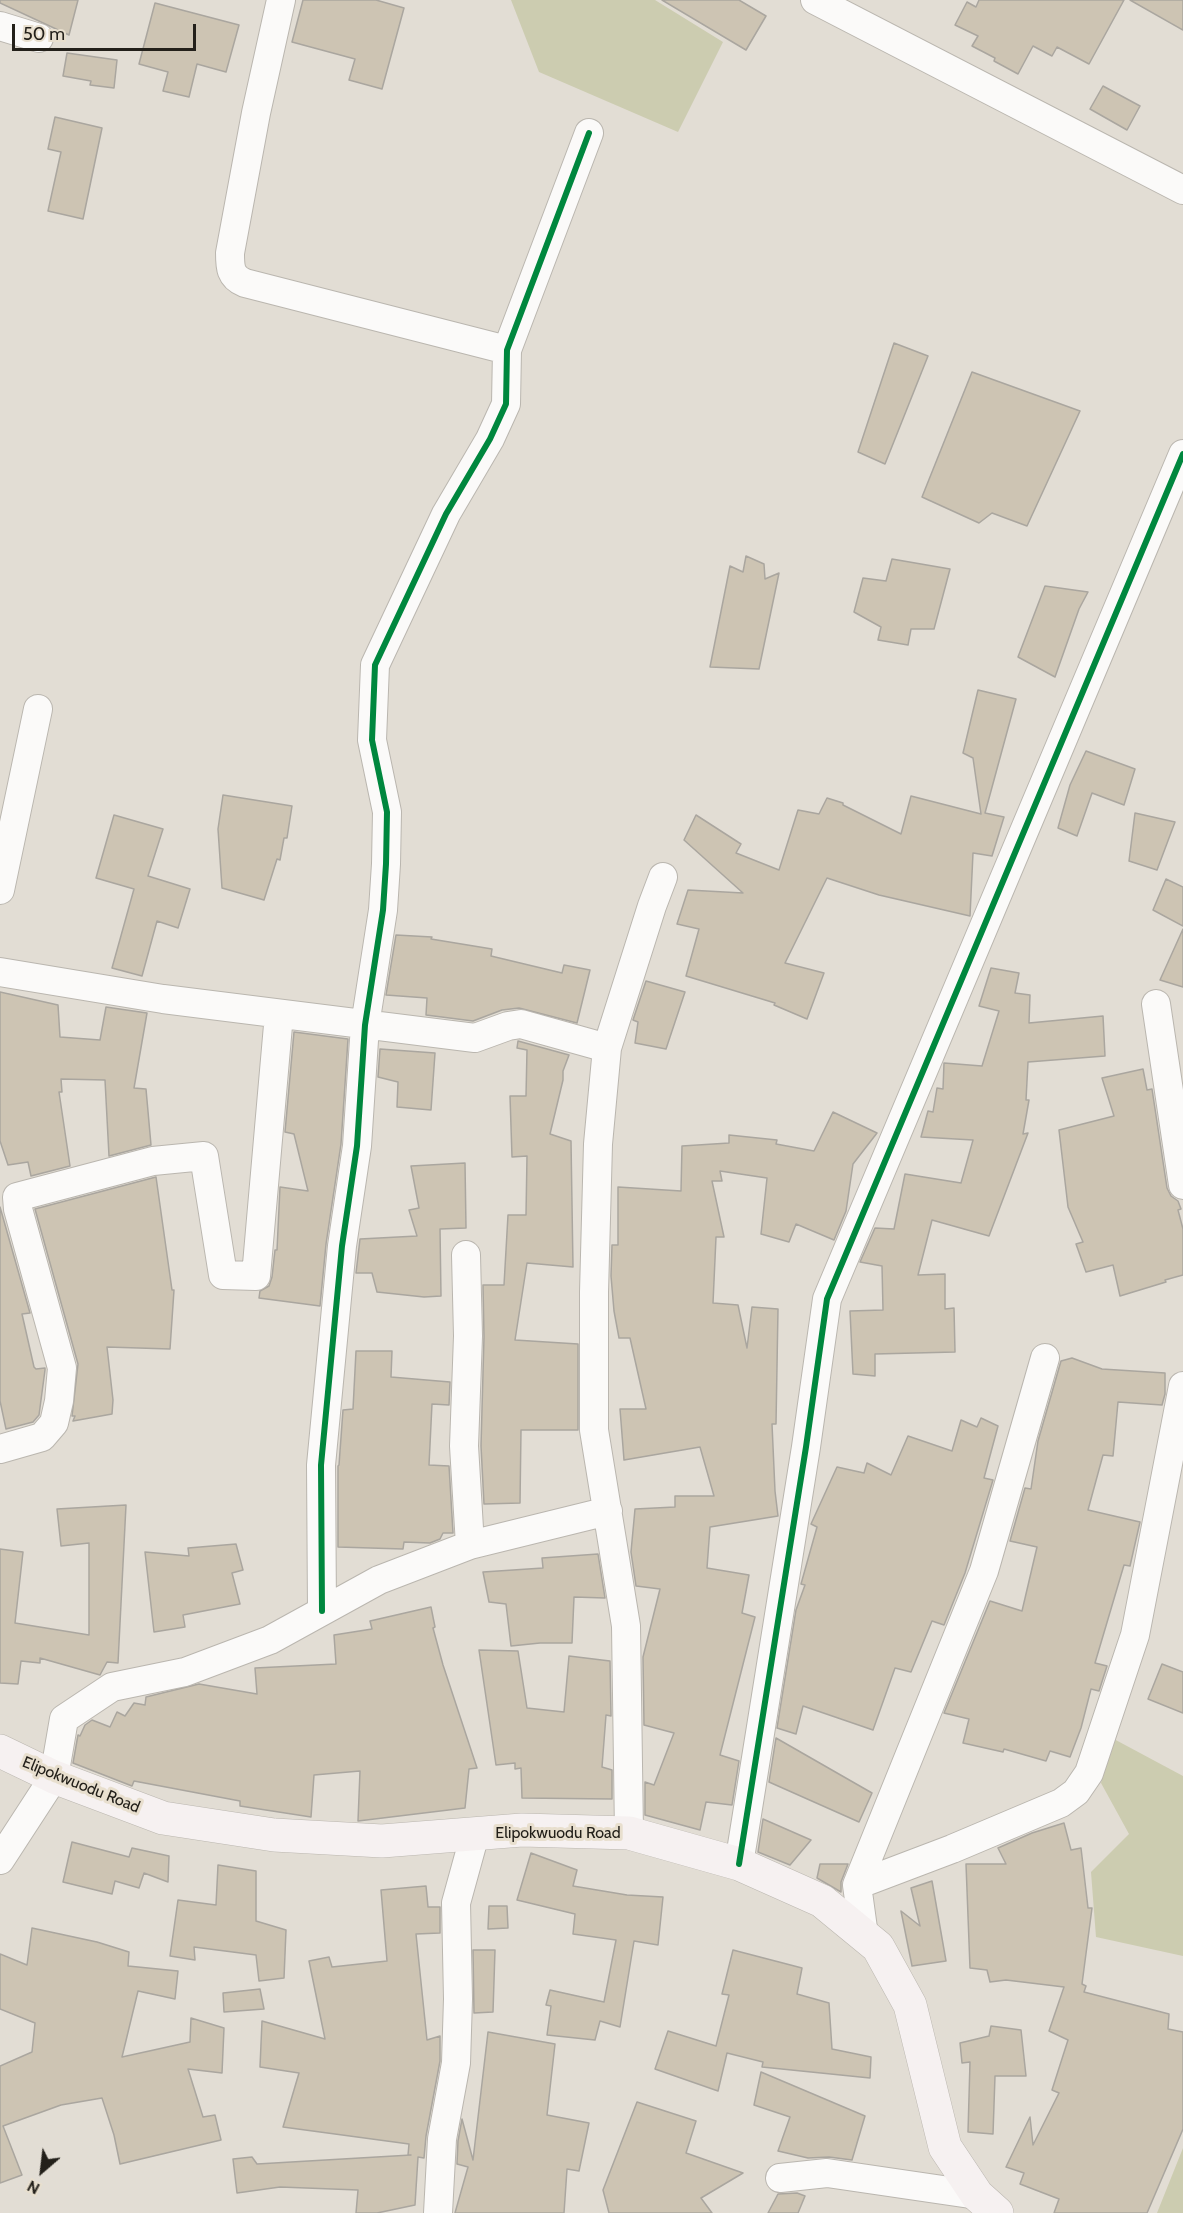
<!DOCTYPE html>
<style>
body{margin:0}
#map{position:relative;width:1183px;height:2213px;overflow:hidden;background:#e2ddd4;font-family:Cabin,sans-serif}
canvas{display:block}
.north{position:absolute;left:12px;top:2141px;width:60px;height:60px;-webkit-text-stroke:4px #e8dfce;paint-order:stroke;rotate:208deg;font-size:16px;font-weight:700;line-height:24px;text-align:center;color:#23201a}
.north::after{content:'';display:block;margin:auto;width:21px;height:27px;background:#23201a;clip-path:polygon(50% 0,100% 100%,50% 72%,0 100%)}
.scale{position:absolute;left:12px;top:24px;width:184px;height:27px;box-sizing:border-box;border:3px solid #23201a;border-top:0;padding-left:8px;font-size:18px;line-height:21px;white-space:nowrap;color:#23201a;-webkit-text-stroke:4px #e8dfce;paint-order:stroke}
</style>
<div id="map">
<canvas width="1183" height="2213"></canvas>
<div class="north">N</div>
<div class="scale">50 m</div>
</div>
<script>
const ctx = document.querySelector('canvas').getContext('2d');
ctx.lineJoin = 'round';
function fillPath(path, color) { ctx.fillStyle = color; ctx.fill(path, 'evenodd'); }
function stroke(path, color, width, dash) { ctx.strokeStyle = color; ctx.lineWidth = width; ctx.lineCap = dash ? 'butt' : 'round'; ctx.setLineDash(dash || []); ctx.stroke(path); }
function drawText(font, color, halo, rows, align = 'center') {
  ctx.font = font + ' Cabin,sans-serif'; ctx.lineWidth = 6; ctx.setLineDash([]); ctx.textBaseline = 'middle'; ctx.strokeStyle = halo; ctx.fillStyle = color; for (const [text, x, y, turn = 0] of rows) {
    ctx.save(); ctx.translate(x, y); ctx.rotate((+turn || 0) * Math.PI / 180); ctx.textAlign = isNaN(turn) ? turn : align; if (halo) ctx.strokeText(text, 0, 0); ctx.fillText(text, 0, 0); ctx.restore();
  }
}
const green = new Path2D(`
 M511,0h144l68,42 -45,90 -139,-60z
 M1112,1738l71,38v180l-87,-19 -5,-65 38,-38 -28,-51z
 M1183,2148v65h-26z`);
const building = new Path2D(`
 M0,0h78l-9,35 -69,-32z
 M303,0h73l28,8 -22,81 -33,-9 6,-21 -63,-17z
 M662,0h77l27,16 -20,34z
 M979,0h145l-35,64 -32,-17 -5,9 -19,-10 -15,28 -24,-13 1,-3 -23,-12 6,-10 -23,-11 12,-23 9,5z
 M1130,0h53v30z
 M155,3l84,22 -13,47 -29,-8 -8,33 -26,-6 5,-19 -29,-8z
 M67,53l50,7 -3,28 -24,-3 1,-4 -28,-5z
 M1103,86l37,20 -13,24 -37,-21z
 M55,117l47,11 -19,91 -35,-8 13,-59 -13,-3z
 M894,343l34,13 -43,108 -27,-12z
 M972,372l108,39 -53,115 -35,-13 -13,10 -57,-26z
 M746,556l18,8 1,15 14,-6 -20,96 -49,-2 20,-101 13,6z
 M892,559l58,10 -16,60h-23l-3,16 -30,-5 3,-13 -27,-15 9,-34 23,3z
 M1045,586l43,6 -9,17 -24,68 -37,-20z
 M978,690l38,9 -31,114 19,4 -12,39 -19,-3 -3,63 -91,-21 -52,-17 -42,85 39,10 -17,46 -33,-14 1,-2 -89,-27 13,-47 -22,-5 11,-34 55,3 -59,-53 12,-25 45,29 -5,9 43,17 19,-60 21,4 8,-16 16,5v2l58,29 10,-38 70,18 -8,-56 -10,-5z
 M1086,751l49,18 -11,36 -32,-12 -15,43 -19,-8 12,-43z
 M223,795l69,11 -5,32h-3l-4,22 -3,-1 -13,41 -42,-12 -4,-59z
 M1135,813l40,9 -18,48 -28,-9z
 M114,815l49,14 -15,47 42,13 -12,39 -21,-7 -15,55 -30,-8 22,-79 -38,-11z
 M1166,879l17,8v39l-30,-16z
 M1183,929v58l-23,-7z
 M396,935l36,2 -1,2 61,10 -1,7 71,17 2,-8 26,5 -13,53 -58,-15 -17,2 -29,11 -47,-6 1,-17 -41,-3z
 M991,968l28,5 -4,20 15,2 -1,28 74,-7 2,40 -77,6 -2,38h3l-6,34 5,-1 -39,103 -57,-16 -14,55 27,-1v35l9,-1 1,44 -80,2v22l-22,-2 -3,-63 33,-1 -1,-44 -22,-4 15,-34 19,1 11,-55 56,9 12,-43 -52,-3 7,-26 5,1 4,-24 6,1 1,-26 38,3 17,-55 -20,-5z
 M646,981l39,11 -19,57 -31,-6 3,-21 -5,-2z
 M0,992l58,13 2,32 40,3 6,-33 41,6 -13,75 12,1 5,56 -42,11 -4,-76 -44,-1 1,13h-3l11,74 -39,10 -3,-14 -20,3 -8,-24z
 M294,1032l54,7 -7,105 -15,100 -6,62 -61,-8 1,-7 9,-5 3,-9 3,-27h2l3,-63 28,4 -14,-57 -9,-2z
 M518,1041l51,14 -6,16v9l-13,54 21,7 2,126 -46,-4 -12,77 63,4v86h-57l-1,73 -36,1 -3,-58 3,-109 -1,-52h21l4,-70h18l1,-59 -15,1 -2,-61h16l1,-46 -10,-2z
 M380,1049l55,4 -4,57 -34,-3 1,-25 -20,-5z
 M1143,1069l4,21 5,-1 15,99 4,8 7,5 3,8 -3,1 5,19v46l-18,5 1,2 -46,14 -7,-31 -27,7 -10,-28 7,-2 -15,-35 -9,-77 55,-14 -12,-38z
 M833,1112l44,21 -24,31 -7,47 -12,29 -38,-16 -7,18 -28,-8 6,-56 -47,-7 2,10h-10l12,56h-8l-3,66 25,2 9,43 5,-41 26,2 -2,115h-4l3,67 3,25 -68,11 -3,41 42,7 -7,38 13,4 -35,138 19,6 -7,44 -26,-3 -6,28 -55,-15v-33l9,3 20,-52 -30,-8 -1,-68 17,-68 -24,-3 -5,-34 4,-43 40,-2v-11h39l-14,-49 -76,13 -4,-51h26l-16,-71h-11l-5,-27 -3,-35 1,-31h6v-58l63,4 1,-45 47,-3v-8l48,5 -1,4 38,7z
 M465,1163l1,65 -26,1 1,67 -17,1 -47,-5 -5,-19h-16l4,-34 57,-3 -8,-26 10,-2 -8,-42z
 M156,1177l16,113h2l-4,59 -63,-2 6,53 -1,14 -39,7 2,-5h-3l6,-52 -43,-155z
 M0,1207l30,106 -8,1 12,53 2,2 9,-1v2l-6,45 -6,7 -27,7 -6,-28z
 M356,1351h36l-1,26 59,5 -1,23 -17,-1 -3,61 20,1 4,67h-10l-3,6 -10,4 -26,-1 -1,7 -65,-2v-81l1,-1 4,-55 10,-1z
 M1072,1358l30,11 63,4v21l-3,11 -44,-3 -5,54 -10,-1 -15,55 52,12 -10,44 -6,-1 -29,98 12,3 -8,25 -8,-2 -10,39 -11,29 -20,-6 -4,10 -42,-12 -1,3 -40,-9 6,-24 -25,-6 46,-112 32,10 15,-64 -27,-6 15,-53 6,1 7,-48 23,-80z
 M981,1418l17,8 -14,52 9,2 -28,93 -21,52 -12,-4 -21,51 -16,-4 -22,62 -70,-24 -7,28 -19,-6 19,-118 9,-25 -4,-1 16,-57 -6,-3 26,-57 27,6 3,-10 24,12 17,-39 44,15 9,-31 16,7z
 M126,1505l-8,158 -11,-1 -7,13 -60,-17v5l-19,-2 -3,23 -18,-1v-134l23,3 -8,71 74,12v-92l-28,3 -4,-37z
 M236,1544l7,26 -11,3 8,31 -57,11 2,12 -31,5 -9,-80 44,4 -1,-8z
 M598,1554l7,44 -31,-1 -2,46h-32l-29,3 -5,-42 -17,-2 -6,-30 60,-4 -1,-10z
 M431,1607l4,20 -2,1 10,37 34,103 -8,1 -4,39 -107,13 2,-50 -46,4 -3,42 -71,-11v-5l-106,-20 -2,5 -59,-23 5,-28 2,1 5,-11 7,-5 18,7 7,-15 8,4 9,-13 11,2 1,-8 53,-13 58,10 -2,-26 81,-4 -2,-29 38,-6 -2,-8z
 M479,1650l39,1 9,57 37,4 5,-56 41,5 1,55 -5,-1 -4,52 10,3v29l-90,-1 -1,-30 -6,1v-6l-19,2z
 M1162,1664l21,8v41l-35,-14z
 M776,1738l96,55 -13,29 -90,-40z
 M763,1819l48,21 -21,25 -32,-13z
 M1064,1823l7,27 10,-2 7,60h4l-10,76 4,2 -2,6 85,22 -1,15 15,3v97l-36,84h-93l5,-14 -39,-15 4,-11 -18,-6 24,-50 3,28 26,-52 -7,-3 16,-50 -19,-9 15,-44 -58,-7 -16,2 -3,-12 -17,-2 -4,-104h40l-8,-16 34,-15z
 M72,1842l57,15 3,-9 37,8 -1,26 -24,-9 -5,15 -24,-7 -3,13 -49,-12z
 M531,1853l46,17 -4,16 54,9 36,2 -5,48 -24,-4 -14,86 -20,-6 -5,19 -48,-5 4,-29 -5,-1 4,-15 54,12 12,-62 -43,-6 2,-20 -58,-14z
 M820,1864h28l-7,18v10l-24,-14z
 M218,1865l38,6v50l30,9 -2,48 -25,3 -3,-26 -62,-8 1,13 -25,-4 8,-56 38,5z
 M932,1881l14,80 -34,5 -11,-55 19,15 -9,-38z
 M426,1886l2,21h12v26l-24,1 11,106 13,-4v25l-14,75 -2,22 -6,-1 -3,48 -38,8h-21l2,-23 -78,-3 -43,6 -4,-34 19,-2 5,7 154,-9h-3l1,-11 -126,-17 16,-54 -39,-6 2,-46 63,18 -16,-78 20,-4 3,10 55,-6 -6,-71z
 M489,1906h18l1,22 -20,1z
 M32,1928l65,14 32,10 -1,14 50,5 -3,28 -37,-8 -16,66 68,-15 1,-24 33,10 -2,45 -34,-4 15,48 12,-2 6,25 -101,24 -6,-29 -12,-37 -41,7 -58,21 19,49 -22,8v-117l32,-14 3,-29 -35,-14v-55l27,11z
 M473,1950h22l-2,62 -19,1z
 M733,1950l69,18 -5,26 32,9 3,46 39,8 -1,21 -108,-11 1,-5 -36,-9 -9,38 -63,-22 13,-38 48,15 13,-51 -7,-1z
 M260,1989l4,20 -40,3 -1,-19z
 M991,2026l30,4 5,46h-31l-2,58 -25,-2 2,-70 -8,1 -2,-20 29,-7z
 M488,2032l67,12 -8,71 42,8 -10,48 -12,-2 -3,44h-109l13,-46 -11,-3 1,-23 4,-22 11,41z
 M761,2072l104,44 -13,44 -23,-3 -21,1 -30,-7 12,-34 -36,-12z
 M637,2102l59,19 -10,32 57,20 -42,25 11,15h-103l-6,-23z
 M797,2193l8,3 -7,17h-30l10,-19z`);
const street = new Path2D(`
 M281,0l-25,113 -26,140c0,14 0,24 15,30l262,67
 M815,0l368,190
 M0,26l39,12
 M0,890l38,-181
 M0,972l163,27 312,39 33,-12 13,-2 86,24
 M1156,1004l27,181
 M466,1255l2,81 -4,110 6,99
 M0,1449l42,-12 12,-14 5,-22 3,-33 -44,-159 -1,-12 136,-36 51,-5 19,119 33,1 23,-262
 M322,1611l-1,-146 21,-219 15,-100 8,-121 18,-115 3,-46 1,-52 -15,-72 3,-75 71,-151 44,-75 16,-35 1,-54 82,-217
 M629,1833l-3,-207 -32,-196v-138l4,-148 9,-96 45,-142 11,-29
 M0,1860l54,-83 10,-58 48,-32 73,-15 85,-32 109,-60 91,-35 138,-34
 M739,1864l67,-417 21,-148 356,-845
 M857,1885l95,-36 109,-46 15,-11 13,-19 46,-138 48,-249
 M864,1936l-7,-51 127,-314 61,-213
 M780,2178l47,-5 150,22
 M438,2213l4,-74 14,-76 2,-64 -2,-96 19,-69`);
const secondary = new Path2D(`
 M0,1751l54,26 109,41 111,17 108,6 140,-11 107,3 110,31 83,37 56,46 32,58 35,142 32,48 20,18`);
const cycleway = new Path2D(`
 M322,1611l-1,-146 21,-219 15,-100 8,-121 18,-115 3,-46 1,-52 -15,-72 3,-75 71,-151 44,-75 16,-35 1,-54 82,-217
 M739,1864l67,-417 21,-148 356,-845`);
const streetNames = [
 ["Elipokwuodu Road",81,1785,22],
 ["Elipokwuodu Road",558,1833]
];
fillPath(green, '#ccccb0');
fillPath(building, '#cdc4b3');
stroke(building, '#aaa69f', 1.5);
stroke(street, '#bab6af', 30);
stroke(secondary, '#bab6af', 34);
stroke(street, '#fbfaf9', 28);
stroke(secondary, '#f6f1f1', 33);
stroke(cycleway, '#00873e', 6);
drawText('16px', '#23201a', '#e8dfce', streetNames);
</script>
